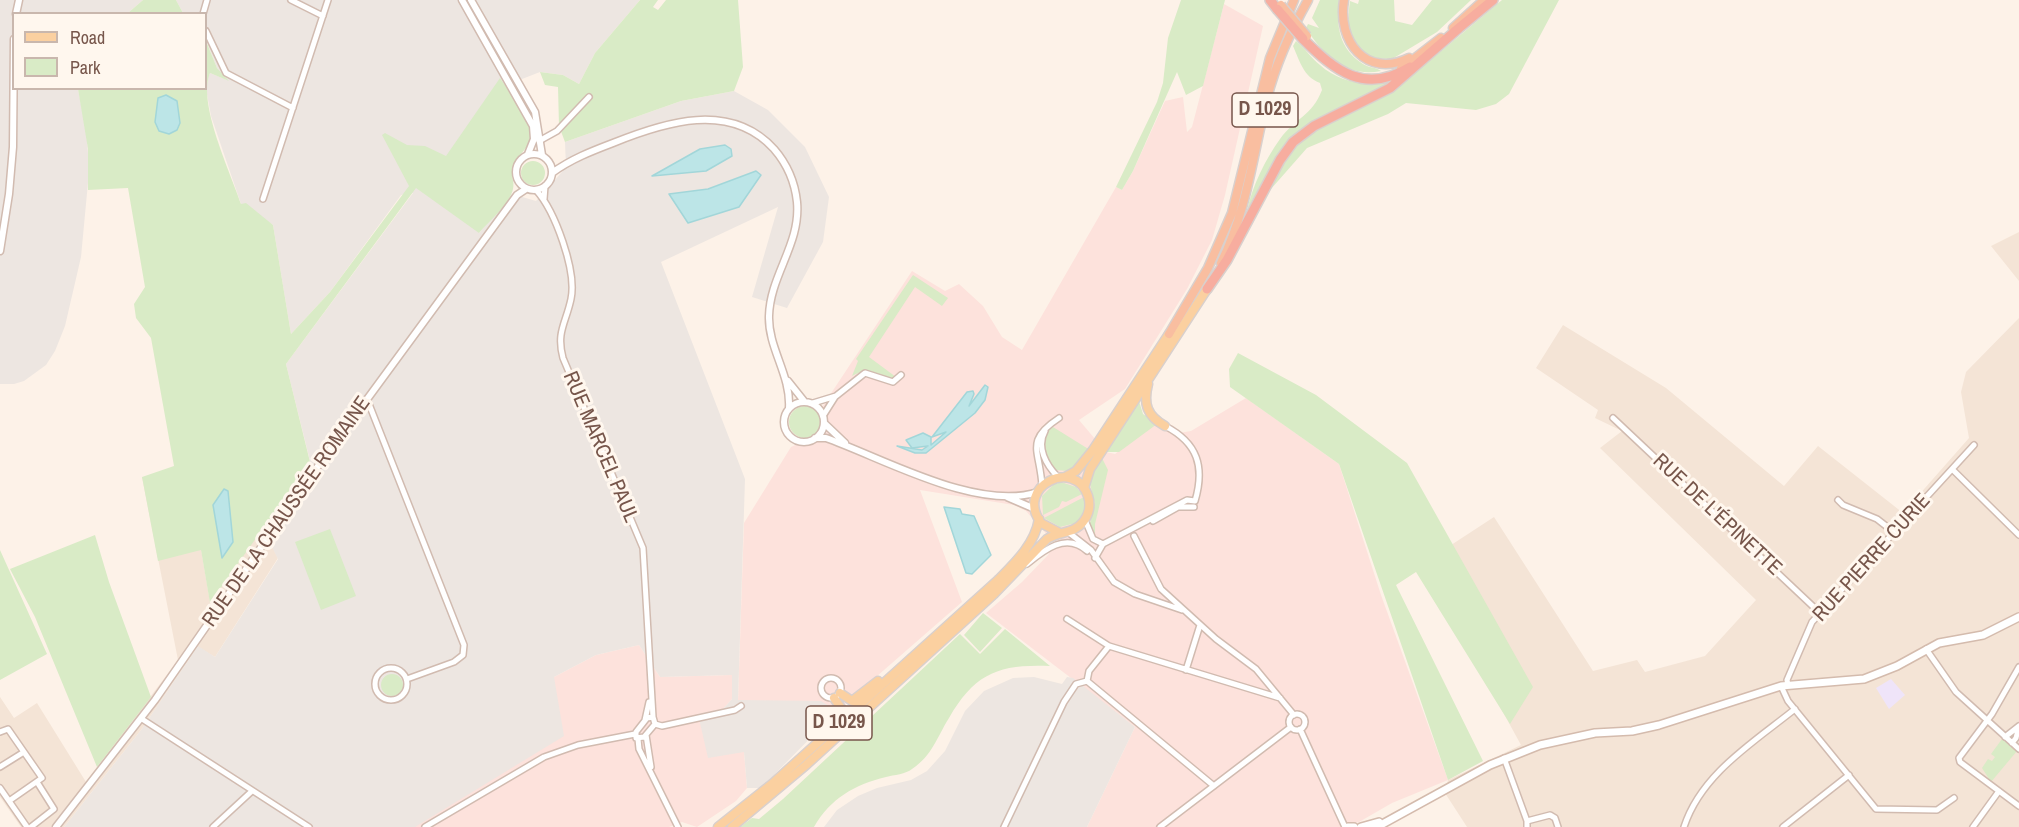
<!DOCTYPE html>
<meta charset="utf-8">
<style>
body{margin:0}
#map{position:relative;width:2019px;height:827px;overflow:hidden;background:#fdf2e8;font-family:"Archivo Narrow",sans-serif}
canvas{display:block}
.legend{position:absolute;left:12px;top:12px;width:195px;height:78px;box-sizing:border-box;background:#fff7ee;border:2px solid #c9b7ad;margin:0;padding:8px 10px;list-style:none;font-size:18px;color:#77564b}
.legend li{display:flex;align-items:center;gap:12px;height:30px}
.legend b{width:30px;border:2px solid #c9b7ad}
</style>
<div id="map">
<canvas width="2019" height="827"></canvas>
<ul class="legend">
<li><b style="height:8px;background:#fbd0a0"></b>Road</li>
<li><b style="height:16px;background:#d9ebc6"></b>Park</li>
</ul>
</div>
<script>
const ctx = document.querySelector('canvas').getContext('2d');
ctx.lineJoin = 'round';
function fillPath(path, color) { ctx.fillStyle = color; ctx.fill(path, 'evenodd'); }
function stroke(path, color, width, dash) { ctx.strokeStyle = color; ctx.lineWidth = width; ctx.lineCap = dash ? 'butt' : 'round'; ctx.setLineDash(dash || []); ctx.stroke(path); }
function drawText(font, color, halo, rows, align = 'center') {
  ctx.font = font + ' "Archivo Narrow",sans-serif'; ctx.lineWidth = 6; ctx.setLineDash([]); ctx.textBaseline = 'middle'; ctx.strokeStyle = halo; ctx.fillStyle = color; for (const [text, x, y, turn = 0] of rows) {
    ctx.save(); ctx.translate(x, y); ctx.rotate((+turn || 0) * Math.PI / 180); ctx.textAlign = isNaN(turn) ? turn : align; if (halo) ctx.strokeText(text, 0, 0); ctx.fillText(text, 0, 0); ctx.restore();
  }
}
const residential = new Path2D(`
 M2019,232v49l-28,-35z
 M2019,318v509h-552l-22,-34 3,-13 73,-35 -99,-181 72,-47 99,154 44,-11 8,12 60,-16 51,-56 -156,-152 22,-17 -27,-13 3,-8 -62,-42 27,-43 103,63 118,98 34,-40 85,67 66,-75 -8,-46 5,-20z
 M142,477l52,31 16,94 52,-75 16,31 -63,99 -17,-10 -57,83 -77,97h-43l-21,-30v-100l14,21 23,-15 49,79 92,-122z`);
const commercial = new Path2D(`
 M1224,4l39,22 -38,169 -13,45 -25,49 -62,100 -46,31 27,32 9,2 37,-29 8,-2 19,10 12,-2 55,-33 93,66 42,131 67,185 -56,23 -33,19 -19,5h-253l48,-100 -149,-114 36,-31 26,-27 7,-11 -29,-33 -12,-6 -94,-15 42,112 -125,109 -99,-10 6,-178 47,-76 33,-15 -2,-25 90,-136 33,20 14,-7 24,22 19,31 20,13 94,-163 6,3 11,-19 32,-70 18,-4 4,35 5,-5z
 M639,645l21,32 72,-2v24l-9,10 -25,5 46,38 3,36 -11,13 -39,26 -15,-5 -13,5h-258l143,-150 42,-22z`);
const industrial = new Path2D(`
 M0,0h143l-15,13 -114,1v74l64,1 9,46 2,37 -8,85 -16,69 -10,25 -9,14 -22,16 -10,3h-14z
 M176,0h464l-45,53 -16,31 -16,-9 -23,-3 -18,7 -17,12 -26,142 33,-39 24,7 14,-15 16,-19 -1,-25 116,-41 53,-10 34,19 37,37 24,50 -6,45 -36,66 -35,-11 26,-90 -117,55 84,217 -7,221 83,1 16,10 -76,77h-14l-3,-36 -36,6 -10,-44 25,-5 9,-10v-24l-72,2 -21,-32 -43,10 -42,22 10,59 -149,91h-351l77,-97 57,-84 17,11 63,-98 -16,-32 48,-66 -24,-97 127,-171 -12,2 -71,97 -39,42 -18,-109 -32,-21 -30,-88 -5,-27 2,-12 2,-4 17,7 -10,-12 -11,-27v-27l-23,-1z
 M1034,677l28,7 5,-7 6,1 62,49 -48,100h-263l13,-17 21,-14 19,-8 34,-8 16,-9 18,-20 20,-40 19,-20 29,-13z`);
const education = new Path2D(`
 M1891,679l14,16 -16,14 -13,-21z`);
const green = new Path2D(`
 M143,0h33l7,13h-55z
 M640,0h18l-5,7 5,3 8,-10h72l5,67 -9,24 -53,10 -116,41 -6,-16 -1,-39 -13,-2 -5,-13 23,3 16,9 16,-31z
 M1181,0h44l-22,86 -17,9 -9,-23 -44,99 -11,19 -6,-3 41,-85 6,-19 5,-45z
 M1320,0h19c-3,26 0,49 24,64 6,4 13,3 18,7 -34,7 -58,-16 -75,-43l2,-4 11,4 -7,-10z
 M1359,0h35l1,21 17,4 20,-25h39l-34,32 -45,27c-40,1 -47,-25 -42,-58l8,3z
 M1502,0h57l-50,94 -13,10 -20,6 -70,-7 -18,11 -81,34 -36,41 -12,-1 -12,22c6,-25 18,-50 33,-71 15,-21 32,-23 42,-49l-2,-7c-16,-6 -20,-21 -27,-37l3,-5c9,7 15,17 24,24 16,15 43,22 64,17l12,7z
 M206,41l11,27 12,13 -19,-8c-13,30 21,100 31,131l5,-1 27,22 18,109 39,-42 79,-106 -27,-51 3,-2 22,12 18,1 21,10 54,-78c9,13 34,46 30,61 -3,12 -14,17 -17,27 -3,9 2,15 0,23 -3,15 -24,32 -34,44l-63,-45 -130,176 24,98 -100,141 -9,-53 -43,11 -16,-84 32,-11 -23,-128 -15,-20 -2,-14 11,-17 -17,-99 -40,2v-41l-10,-60 128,-1z
 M521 173a12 12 0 1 1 24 0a12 12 0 1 1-24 0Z
 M913,275l35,23 -6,8 -27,-19 -46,70 27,20 -6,3c-16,-5 -21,-14 -38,-4l6,-15 -2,-2z
 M1238,353l78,42 91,68 126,224 -23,37 -94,-152 -20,13 87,176 -35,19 -109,-316 -109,-77 -1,-18z
 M1139,401l4,13 14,10 -38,28h-13z
 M789 422a16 16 0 1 1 32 0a16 16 0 1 1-32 0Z
 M1053,427l37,23 -21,21 -15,-1c-10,-14 -13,-26 -7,-41z
 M1102,458l6,12 -13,54v12l-5,-13 5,-19 -5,-20 1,-7z
 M1061,482l15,5 6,7 -16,8 -4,-1 -3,6 -16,8 -1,-19 11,-11z
 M1084,497l1,13 -9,13 -16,4 -16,-9z
 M330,529l26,67 -35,14 -26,-68z
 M95,535l14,47 42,115 -54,70 -62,-150 -25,-48z
 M0,550l47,104 -47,26z
 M983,613l19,15 -22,24 -16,-17z
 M1005,629l45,37c-51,-2 -75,7 -101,52 -12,19 -17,38 -37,51 -6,5 -18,6 -26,8 -32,8 -55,21 -72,50h-74l12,-9 7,1 24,-20 177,-165 20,20z
 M381 685a11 11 0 1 1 22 0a11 11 0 1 1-22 0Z
 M2002,739l15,12 -26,31 -9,-14 6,-9 4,2 3,-4 -4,-3z`);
const water = new Path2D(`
 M166,95l11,6 3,22 -3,7 -8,4 -10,-3 -4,-9 3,-24z
 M725,145l6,4 1,7 -26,15 -54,5 48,-27z
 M756,171l5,4 -22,32 -51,16 -19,-29 39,-5z
 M985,385l3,2 -3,13 -10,13 -49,40h-11l-18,-7 25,4 6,-4 -16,2 -6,-8 17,-7 8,4v8l15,-13 -14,5 35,-45 6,-1 1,3 -5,12z
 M224,489l4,2 5,51 -11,16 -9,-53z
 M944,507l16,2 2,5 12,2 17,39 -19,19 -6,-1z`);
const minor = new Path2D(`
 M291,0l32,16
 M203,14l4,-14
 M206,31l20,42 67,35
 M539,141l18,-10 32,-34
 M536,190c19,21 41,81 35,109 -5,24 -15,33 -8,59l80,190 10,169
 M263,199l65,-199
 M544,199l1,-13
 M367,399l97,246 -1,10 -9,7 -47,17
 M813,403l23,-7 29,-23 28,9 8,-7
 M823,416l12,-19
 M1613,418l207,195
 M1045,431c-9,16 1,34 13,46
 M1953,470l66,65
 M1042,486c-2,-36 -18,-45 17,-68
 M1838,500l5,5 34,14 18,14
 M1085,520l8,19 10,5 84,-44 8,1c10,-34 3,-58 -30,-75
 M1153,521l25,-14h16
 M1068,532l23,18 23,32 21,12 47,16
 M1134,536l27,53 55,50 40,30 38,46
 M1095,558l8,-14
 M1027,564c17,-14 39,-32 60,-13
 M1067,619l42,27 171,52
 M1926,649l30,43 63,57
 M2019,667l-27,47 -33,44 1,4 59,44
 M375 684a16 16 0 1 1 32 0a16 16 0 1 1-32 0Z
 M1186,670l14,-45
 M821 688a10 10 0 1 1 20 0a10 10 0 1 1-20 0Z
 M1087,681l127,105
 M1087,681l2,-10 20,-25
 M1788,685l-1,-5 25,-58 162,-177
 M1781,686l7,15 88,108 61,1 17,-12
 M1289 722a8 8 0 1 1 16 0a8 8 0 1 1-16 0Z
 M653,717l2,7 -11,13 -8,1v-6l11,-14z
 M142,719l167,108
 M645,720l4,-18
 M655,724l7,2 73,-16 6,-4
 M1300,729l45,98
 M0,732l8,-3 34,49 -33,23
 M646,735l5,32
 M2005,737l14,-11
 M638,739l1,10 39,78
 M2012,743l4,-5 3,-12
 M1504,758l23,63
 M0,767l24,-15
 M0,788l27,39
 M31,827l23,-18 -17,-27
 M213,827l39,-36
 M425,827l119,-70 34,-12 57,-11
 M1004,827l60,-125 12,-18 11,-3
 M1160,827l131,-100
 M1527,827v-6l23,-6 5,3 3,9
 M1684,827c17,-53 70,-85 111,-118
 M1783,827l66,-52
 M1973,827l26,-36`);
const tertiary = new Path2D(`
 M462,0l71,126 1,13 -6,15
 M471,0l64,112 7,43
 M16,14l3,-14
 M516 172a18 18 0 1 1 36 0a18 18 0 1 1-36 0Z
 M552,173c19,-14 40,-22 61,-30 52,-21 117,-42 161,6 13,15 21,34 23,53 4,42 -27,73 -28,114 -1,32 22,59 20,92
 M0,251l9,-57 4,-47 1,-108
 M788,381l16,20
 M784 422a20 20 0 1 1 40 0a20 20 0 1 1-40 0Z
 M824,423l21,20
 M815,438h11c57,20 151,74 212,54
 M1007,497l28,12
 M56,827l99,-127 155,-223 207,-282 9,-6`);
const secondary = new Path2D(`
 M1348,827h6
 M1361,827l18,-5
 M1377,827l113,-62 50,-20 55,-12 37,-2 27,-6 122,-39 83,-7 33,-13 42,-23 44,-8 36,-18`);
const primary = new Path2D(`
 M1148,384c-5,20 -1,32 17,42
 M1065,477l11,-6 17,-21 76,-116
 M1084,488l6,-19 117,-180
 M840,693l12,8 26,-20
 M831,724l7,-7 3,-9 -7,-10
 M718,827l54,-43 226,-204c17,-17 37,-36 41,-61
 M732,827l74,-62 188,-171 53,-55c12,-8 27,-5 36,-17 6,-7 8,-17 5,-26 -13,-39 -74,-10 -47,27l17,9`);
const trunk = new Path2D(`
 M1344,0c-7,41 22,79 65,58
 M1453,28l31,-28
 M1401,69l40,-31
 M1221,263c26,-52 32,-109 46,-165 9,-35 23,-66 41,-98
 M1169,334l39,-66 24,-55 38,-155 24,-58`);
const motorway = new Path2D(`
 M1270,0l7,9
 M1454,32l39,-32
 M1303,39c32,32 62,56 107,28
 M1207,289l20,-29 53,-100 13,-18 21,-16 76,-38 69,-60`);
const trunkBridge = new Path2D(`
 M1281,5l26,31`);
const motorwayBridge = new Path2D(`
 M1277,9l26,30`);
const shields = [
 [1265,110,66],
 [839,723,66]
];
const shieldNames = [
 ["D 1029",1265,110],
 ["D 1029",839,723]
];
const streetNames = [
 ["RUE MARCEL PAUL",600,447,67],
 ["RUE DE LA CHAUSSÉE ROMAINE",287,512,-55],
 ["RUE DE L'ÉPINETTE",1717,515,43],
 ["RUE PIERRE CURIE",1872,558,-48]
];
fillPath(residential, '#f4e4d6');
fillPath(commercial, '#fde2dc');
fillPath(industrial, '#ede6e1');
fillPath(education, '#efe4f9');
fillPath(green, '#d9ebc6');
fillPath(water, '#bce5e7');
stroke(water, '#a2d6d9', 1.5);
stroke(minor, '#d1bbb0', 8);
stroke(tertiary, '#d1bbb0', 9);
stroke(secondary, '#d4bbad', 10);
stroke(primary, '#d9d0cd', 11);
stroke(trunk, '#d9d0cd', 11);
stroke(motorway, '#d9d0cd', 12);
stroke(minor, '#fff', 5);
stroke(tertiary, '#fff', 6);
stroke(secondary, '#fff', 7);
stroke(primary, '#fbd0a0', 8);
stroke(trunk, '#f9bea0', 8);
stroke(motorway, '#f7ad9f', 9);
stroke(trunkBridge, '#d9d0cd', 11, []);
stroke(motorwayBridge, '#d9d0cd', 12, []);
stroke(trunkBridge, '#f9bea0', 8);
stroke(motorwayBridge, '#f7ad9f', 9);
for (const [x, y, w] of shields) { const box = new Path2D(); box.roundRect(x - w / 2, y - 17, w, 34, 4.5); ctx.fillStyle = '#fff7ee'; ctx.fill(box); stroke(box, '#77564b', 1.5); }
drawText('bold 20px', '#77564b', null, shieldNames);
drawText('21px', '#77564b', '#fff7ee', streetNames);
</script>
